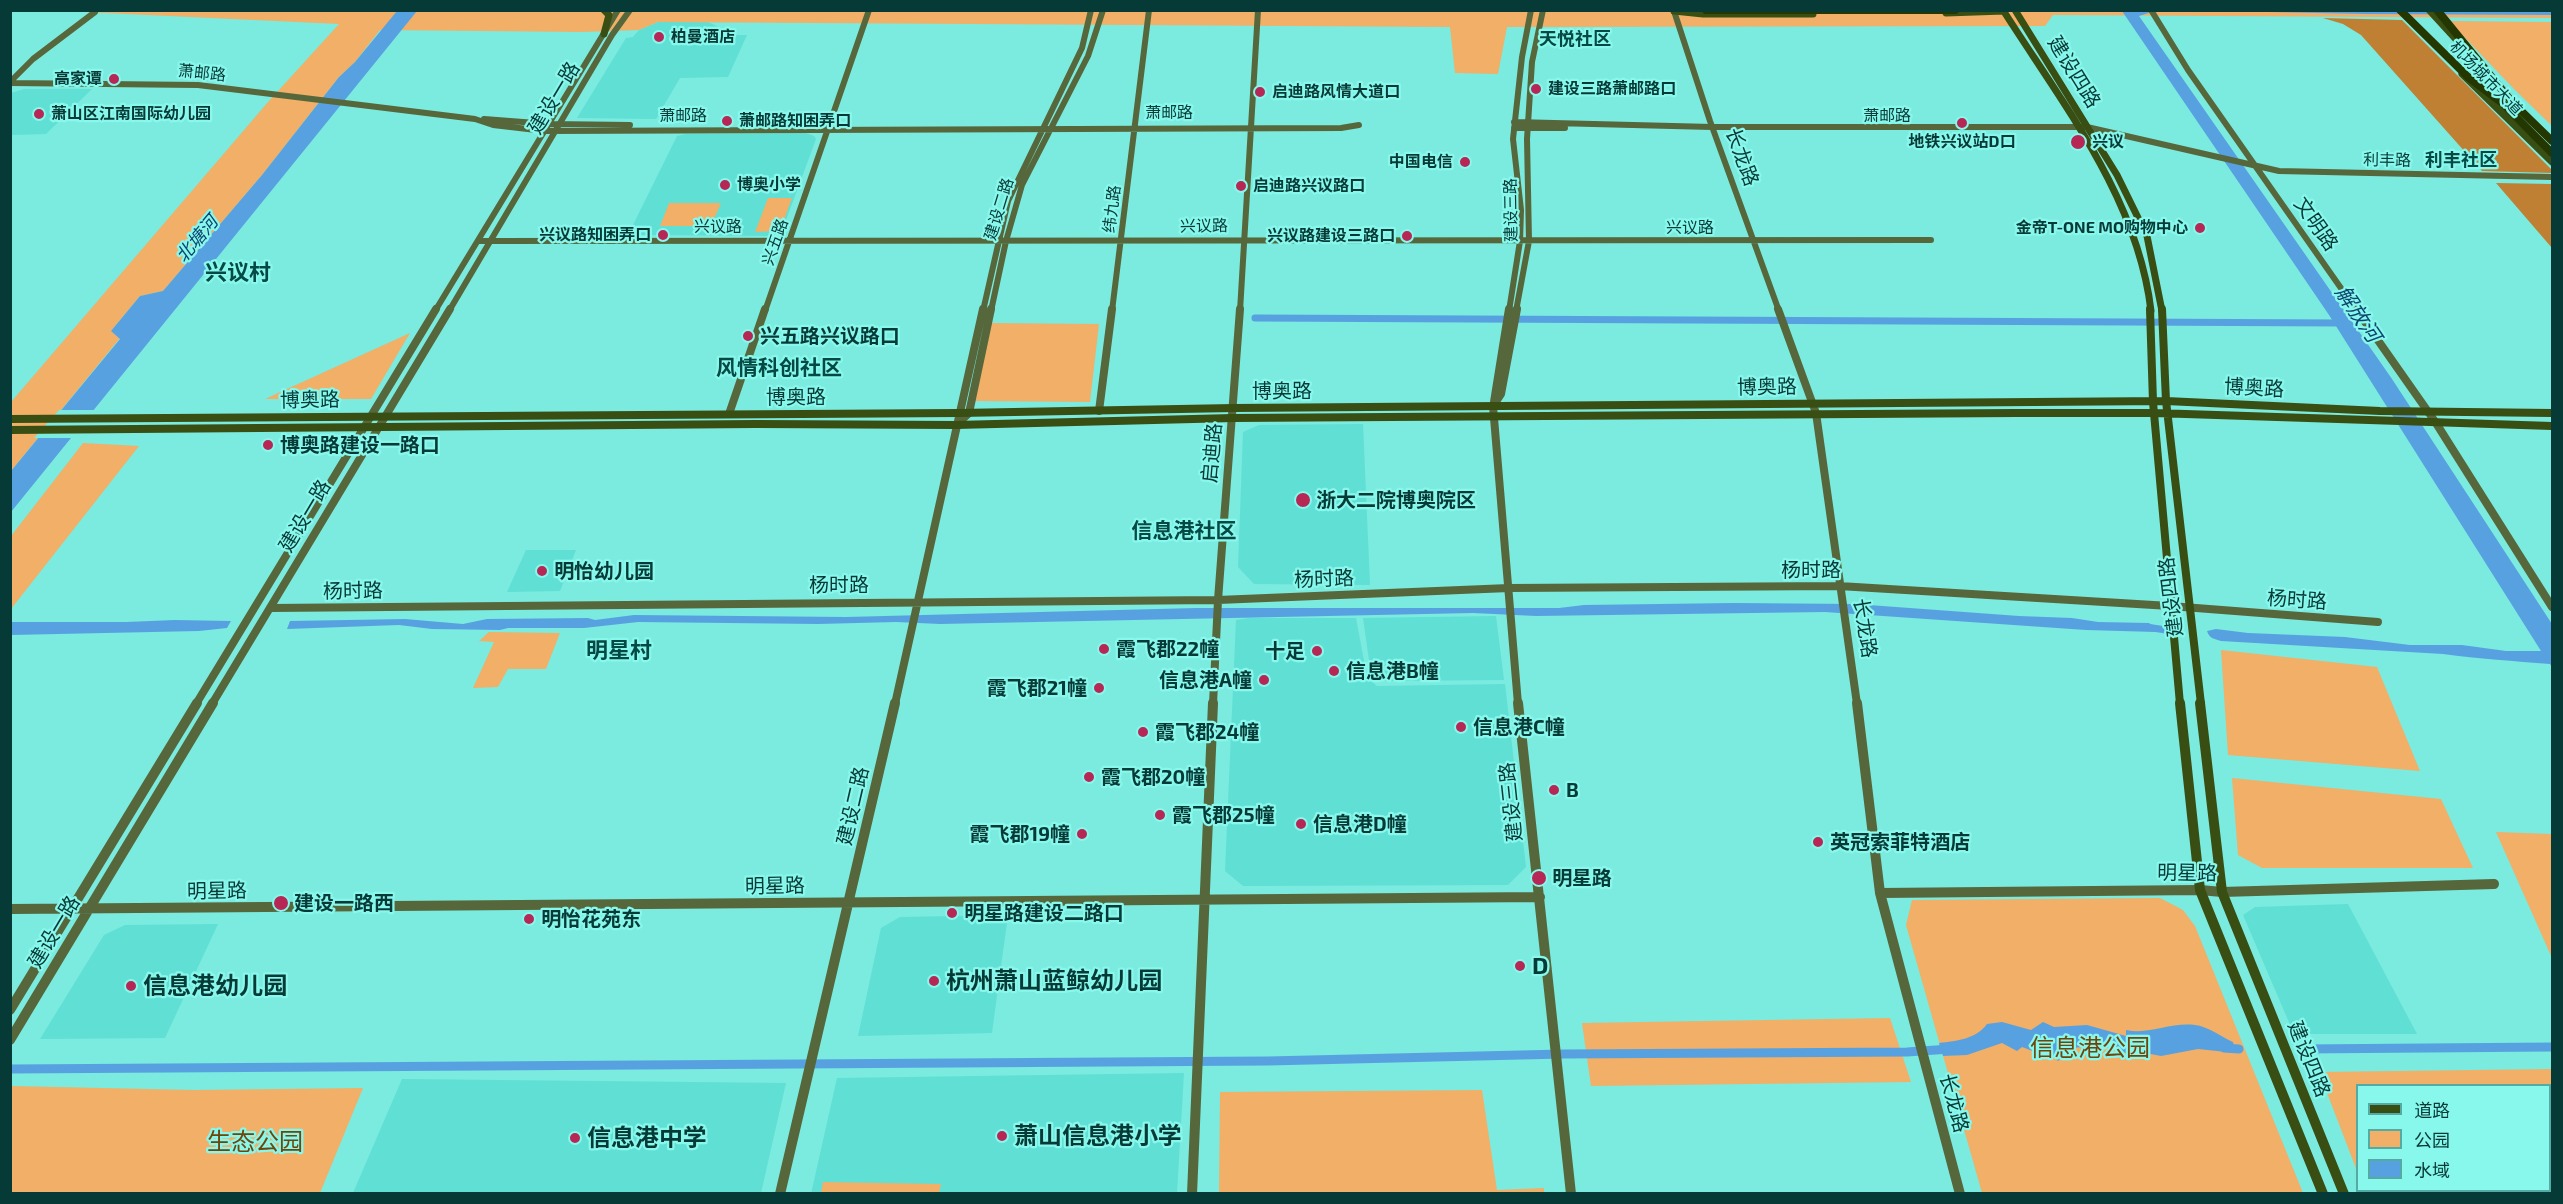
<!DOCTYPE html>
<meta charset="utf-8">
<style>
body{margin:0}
#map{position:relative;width:2563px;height:1204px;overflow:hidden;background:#7beadf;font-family:"Exo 2","Noto Sans SC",sans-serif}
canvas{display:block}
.frame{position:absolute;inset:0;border:12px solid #063a36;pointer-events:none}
.legend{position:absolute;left:2356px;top:1084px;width:195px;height:108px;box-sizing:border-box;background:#88f7ec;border:2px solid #54aba3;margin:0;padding:8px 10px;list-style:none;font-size:18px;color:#063a36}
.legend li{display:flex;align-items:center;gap:12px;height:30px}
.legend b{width:30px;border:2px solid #54aba3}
</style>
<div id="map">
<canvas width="2563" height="1204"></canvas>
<div class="frame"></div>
<ul class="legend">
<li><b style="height:8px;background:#394e12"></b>道路</li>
<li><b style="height:16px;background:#f1af67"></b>公园</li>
<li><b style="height:16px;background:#58a1e1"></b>水域</li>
</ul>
</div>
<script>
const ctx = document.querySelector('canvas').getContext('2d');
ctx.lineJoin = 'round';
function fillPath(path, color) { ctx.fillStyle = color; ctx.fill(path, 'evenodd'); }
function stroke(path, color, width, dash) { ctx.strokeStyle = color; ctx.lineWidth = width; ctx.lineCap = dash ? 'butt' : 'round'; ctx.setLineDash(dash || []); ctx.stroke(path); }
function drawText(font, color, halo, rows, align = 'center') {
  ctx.font = font + ' "Exo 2","Noto Sans SC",sans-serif'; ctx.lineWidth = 4.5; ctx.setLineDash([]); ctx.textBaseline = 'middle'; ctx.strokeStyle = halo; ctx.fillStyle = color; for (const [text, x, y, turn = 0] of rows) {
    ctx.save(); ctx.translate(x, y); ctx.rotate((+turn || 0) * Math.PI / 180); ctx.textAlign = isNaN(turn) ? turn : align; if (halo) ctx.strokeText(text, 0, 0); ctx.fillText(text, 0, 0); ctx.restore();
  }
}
const built = new Path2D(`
 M658,22h50l28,13h11l-19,42 -48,1 -24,41 -79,-1 49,-80 7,-1 6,-7z
 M24,89h68l-46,45 -35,1v-42z
 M806,133l8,3 2,3 -34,92 -4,3 -7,2 -131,-1 -10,-4 47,-95 9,-2z
 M1363,424l7,161 -116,-1 -16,-17 5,-135 16,-7z
 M526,550h50l-16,41 -53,1z
 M1496,616l8,64 -123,1 -10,-7 -8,-56z
 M1249,618h107l11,59 10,9 128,-2 21,183 -18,18 -265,1 -18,-15 11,-251z
 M2348,904l69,130h-123l-51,-119 12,-8z
 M1008,915l-16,118 -134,3 23,-108 19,-11z
 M218,924l-53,114 -125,1 64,-104 21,-10z
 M1184,1073l-7,120 -366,1 26,-116z
 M402,1079l384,4 -25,110h-408z`);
const green = new Path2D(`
 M63,11h2489v7l-499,-3 -8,11 -538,1 -9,47 -43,-1 -5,-46 -792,-5 -19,8 -57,2 -202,-2 -25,32 -16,15 -77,98 -99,116 -23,5 -29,35 9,7 -109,133v-69l257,-300 71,-78z
 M2449,21l103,1v104l-38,-37z
 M768,198h24l-12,33 -25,1z
 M669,203h52l-10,23h-51z
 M987,323l112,1 -9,78 -122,-1z
 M410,333l-39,66h-106z
 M83,443l56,3 -128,163v-73z
 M489,632l71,1 -14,36h-38l-10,18 -25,1 21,-46 -15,-1z
 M2221,650l156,17 43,104 -192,-16z
 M2232,778l209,21 32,69h-211l-24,-13z
 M2496,832l56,2v124z
 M2160,898l23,12 12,16 108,267h-321l-76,-268 6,-25z
 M1890,1018l21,64 -320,4 -9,-63z
 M2552,1069v125h-186l-1,-3 185,-1v-104h-192l-1,85 -38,-99z
 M11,1086l183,4 169,-2 -43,105 -309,1z
 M1482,1090l15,100 47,-2v5h-325l1,-101z
 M823,1182l118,2 -2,9h-118z`);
const forest = new Path2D(`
 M2323,18l79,2 150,150v3l-70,-2 -121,-136 -18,-11z
 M2496,183l56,1v64z`);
const water = new Path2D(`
 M2552,10v5l-187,-1 -144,-3z
 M397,11h20l-406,501v-41l109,-132 -9,-8 29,-35 23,-5 99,-116 77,-98 16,-15z
 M2122,11h33l-16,5 253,363 160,245v43l-2,-3c-36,-3 -71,-5 -107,-10l-222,-13c-7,-2 -12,-3 -14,-10l9,-2 32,4 97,4 65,8h52l44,6h35l-212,-336z
 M1734,603l121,1 164,12 53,2 26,4 51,1 7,5v4l-70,-2 -261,-18 -289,4 -63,-3 -533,11 -44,-2 -78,2 -180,-2 -54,6h-76l-8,2 -68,-1 -33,-4 -112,4 3,-8 115,-2 58,5 24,-5 101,-1 7,2 39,-5 212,2 350,-9h363l25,-3z
 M175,620l56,1 -4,7 -28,3 -188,4v-13h115z
 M2002,1022l29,8 12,-8 11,5 33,-2 39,11v-6c24,5 44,-8 69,-5 12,1 27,12 38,17l3,11 -38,-4 -37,7 -26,-5 -3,5c-20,-11 -39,-10 -61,-8l-13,13 -10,-10 -10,2 -16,-6 -5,4 -15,-8 -35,12 -24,1 -4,-13c18,-2 37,-4 48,-19z`);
const pier = new Path2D(`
 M59,410h39l-23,28h-41z`);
const canalFar1 = new Path2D(`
 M1255,318l1087,5
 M2146,627l20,3`);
const canal = new Path2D(`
 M2224,1048l15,1
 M2302,1049l250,-2
 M10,1069l1258,-8 295,-7 344,-2 43,-3`);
const secondaryFar2 = new Path2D(`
 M2151,10l37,60 169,241
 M1674,11l36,110 69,190
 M10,82l23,-23 62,-47
 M10,83l188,2 277,34 18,6 52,6 796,-3 18,-3
 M484,119l65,5 81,1
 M1514,122l198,5h375l192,44 273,6
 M1514,128h51
 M478,241l1453,-1
 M435,311l183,-301
 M449,311l163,-276 18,-25
 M765,311l104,-301
 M983,311l25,-110 74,-153 9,-38
 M991,311l15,-70 16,-56 66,-129 15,-46
 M1112,311l37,-301
 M1240,311l18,-301
 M1509,311l11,-70 1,-31 -8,-71 9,-82 9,-47
 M1516,311l13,-70 -2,-102 5,-77 11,-52`);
const secondaryFar1 = new Path2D(`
 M1517,309l-16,85 -8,12 25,298
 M1778,309l38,104 41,291
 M2356,309l80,114 116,184
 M1494,402l15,-93
 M1099,411l13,-102
 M729,414l36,-105
 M956,425l13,-12 22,-104
 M270,608l948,-8 291,-12 330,-2 331,20 208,16
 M196,704l240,-395
 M212,704l238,-395
 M895,704l88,-395
 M1213,704l5,-104 22,-291`);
const secondary = new Path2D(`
 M1518,703l53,491
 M1857,703l23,190 80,301
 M1880,893l320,-3 22,2 272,-8
 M10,909l1530,-12
 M10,1010l187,-307
 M10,1040l203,-337
 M780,1194l115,-491
 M1192,1194l21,-491`);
const primaryFar2 = new Path2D(`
 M604,10l5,5 -5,19
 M2003,10c59,93 135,188 148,301
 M2015,10l102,165 30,61 15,75
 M2429,10l33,36
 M1674,11l29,3h110
 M1946,13l58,-2
 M2462,74l90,88`);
const primaryFar1 = new Path2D(`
 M2150,309l3,93 27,302
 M2162,309l4,92 35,303
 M10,419l949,-6 275,-5 932,-7 214,10 172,2
 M10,430l746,-6 200,1 277,-7 783,-5h139l397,13`);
const primary = new Path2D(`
 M2180,703l20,187 123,304
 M2200,703l22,189 122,302`);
const highway = new Path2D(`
 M1706,10h249
 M2400,10l68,67 33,25 51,51
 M2437,10l75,92 40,39`);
const markers = [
 [659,37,6,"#b62756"],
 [114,79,6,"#b62756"],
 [1536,89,6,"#b62756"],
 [1260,92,6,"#b62756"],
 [39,114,6,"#b62756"],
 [727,121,6,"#b62756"],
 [1962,123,6,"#b62756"],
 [2078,142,8,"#b62756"],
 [1465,162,6,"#b62756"],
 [725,185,6,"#b62756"],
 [1241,186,6,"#b62756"],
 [2200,228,6,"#b62756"],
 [663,235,6,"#b62756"],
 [1407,236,6,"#b62756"],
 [748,336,6,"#b62756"],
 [268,445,6,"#b62756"],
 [1303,500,8,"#b62756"],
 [542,571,6,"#b62756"],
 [1104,649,6,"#b62756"],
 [1317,651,6,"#b62756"],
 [1334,671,6,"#b62756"],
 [1264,680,6,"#b62756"],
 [1099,688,6,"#b62756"],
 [1461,727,6,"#b62756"],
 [1143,732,6,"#b62756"],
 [1089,777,6,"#b62756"],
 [1554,790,6,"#b62756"],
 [1160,815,6,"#b62756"],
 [1301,824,6,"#b62756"],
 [1082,834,6,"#b62756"],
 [1818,842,6,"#b62756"],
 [1539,878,8,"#b62756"],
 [281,903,8,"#b62756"],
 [952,913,6,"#b62756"],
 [529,919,6,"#b62756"],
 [1520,966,6,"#b62756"],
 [934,981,6,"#b62756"],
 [131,986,6,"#b62756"],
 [1002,1136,6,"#b62756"],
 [575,1138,6,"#b62756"]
];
const farPoinames = [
 ["柏曼酒店",671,37],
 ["高家谭",102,79,"right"],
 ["建设三路萧邮路口",1548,89],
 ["启迪路风情大道口",1272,92],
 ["萧山区江南国际幼儿园",51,114],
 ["萧邮路知困弄口",739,121],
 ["地铁兴议站D口",1962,142,"center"],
 ["兴议",2092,142],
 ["中国电信",1453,162,"right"],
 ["博奥小学",737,185],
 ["启迪路兴议路口",1253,186],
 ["金帝T-ONE MO购物中心",2188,228,"right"],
 ["兴议路知困弄口",651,235,"right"],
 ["兴议路建设三路口",1395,236,"right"]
];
const farStreetnames = [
 ["萧邮路",202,73,6],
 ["机场城市大道",2486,78,46],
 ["萧邮路",1169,113],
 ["萧邮路",683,116],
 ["萧邮路",1887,116],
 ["利丰路",2387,160,1],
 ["建设二路",999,209,-73],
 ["纬九路",1112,209,-83],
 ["建设三路",1511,210,-91],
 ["兴议路",1204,226,-1],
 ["兴议路",718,227],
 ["兴议路",1690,228],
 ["兴五路",775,242,-71]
];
const farNeighbourhoodnames = [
 ["天悦社区",1575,39],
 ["利丰社区",2461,160]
];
const farWaternames = [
 ["北塘河",197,239,-50]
];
const streetNames = [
 ["建设四路",2074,72,58],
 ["建设一路",554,98,-59],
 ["长龙路",1742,157,70],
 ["文明路",2316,224,55],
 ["博奥路",1767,387,-1],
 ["博奥路",2254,388,3],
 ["博奥路",1282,391],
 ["博奥路",796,397],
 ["博奥路",310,400,-1],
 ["启迪路",1212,453,-85],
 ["建设一路",305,516,-59],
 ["杨时路",1811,570],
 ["杨时路",1324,579,-2],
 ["杨时路",839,585],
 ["杨时路",353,591,-1],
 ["建设四路",2171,597,-97],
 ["杨时路",2297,600,4],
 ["长龙路",1865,628,81],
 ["建设三路",1511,802,-96],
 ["建设二路",853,806,-77],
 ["明星路",2187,873,1],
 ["明星路",775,886,-1],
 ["明星路",217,891,-1],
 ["建设一路",54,932,-59],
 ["建设四路",2309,1059,68],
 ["长龙路",1954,1103,75]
];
const poiNames = [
 ["兴五路兴议路口",760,336],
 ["博奥路建设一路口",280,445],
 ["浙大二院博奥院区",1316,500],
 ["明怡幼儿园",554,571],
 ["霞飞郡22幢",1116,649],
 ["十足",1305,651,"right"],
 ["信息港B幢",1346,671],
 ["信息港A幢",1252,680,"right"],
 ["霞飞郡21幢",1087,688,"right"],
 ["信息港C幢",1473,727],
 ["霞飞郡24幢",1155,732],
 ["霞飞郡20幢",1101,777],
 ["B",1566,790],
 ["霞飞郡25幢",1172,815],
 ["信息港D幢",1313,824],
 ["霞飞郡19幢",1070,834,"right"],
 ["英冠索菲特酒店",1830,842],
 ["明星路",1552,878],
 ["建设一路西",294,903],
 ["明星路建设二路口",964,913],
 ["明怡花苑东",541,919]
];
const waterNames = [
 ["解放河",2358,314,56]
];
const neighbourhoodNames = [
 ["风情科创社区",779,368],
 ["信息港社区",1184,531]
];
const quarterNames = [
 ["兴议村",238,273],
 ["明星村",619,651]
];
const nearPoinames = [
 ["D",1532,966],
 ["杭州萧山蓝鲸幼儿园",946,981],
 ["信息港幼儿园",143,986],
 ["萧山信息港小学",1014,1136],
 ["信息港中学",587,1138]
];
const nearParknames = [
 ["信息港公园",2090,1048],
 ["生态公园",255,1142]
];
fillPath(built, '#60dfd4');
fillPath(green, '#f1af67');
fillPath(forest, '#c08034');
fillPath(water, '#58a1e1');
fillPath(pier, '#7beadf');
stroke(canalFar1, '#58a1e1', 7);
stroke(canal, '#58a1e1', 9);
stroke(secondaryFar2, '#55673b', 6);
stroke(secondaryFar1, '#55673b', 8);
stroke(secondary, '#55673b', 10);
stroke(primaryFar2, '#394e12', 7);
stroke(primaryFar1, '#394e12', 8);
stroke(primary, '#394e12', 10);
stroke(highway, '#243700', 8);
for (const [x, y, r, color] of markers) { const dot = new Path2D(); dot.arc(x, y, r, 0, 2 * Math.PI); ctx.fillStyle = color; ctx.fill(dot); stroke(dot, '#88f7ec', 2); }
drawText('bold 16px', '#063a36', '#88f7ec', farPoinames, 'left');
drawText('16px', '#063a36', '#88f7ec', farStreetnames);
drawText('bold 18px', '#044944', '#88f7ec', farNeighbourhoodnames);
drawText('italic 18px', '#0e456f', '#88f7ec', farWaternames);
drawText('20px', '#063a36', '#88f7ec', streetNames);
drawText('bold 20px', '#063a36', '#88f7ec', poiNames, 'left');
drawText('italic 21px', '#0e456f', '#88f7ec', waterNames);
drawText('bold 21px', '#044944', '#88f7ec', neighbourhoodNames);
drawText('bold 22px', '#044944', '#88f7ec', quarterNames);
drawText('bold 24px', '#063a36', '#88f7ec', nearPoinames, 'left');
drawText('24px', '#70450a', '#88f7ec', nearParknames);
</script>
